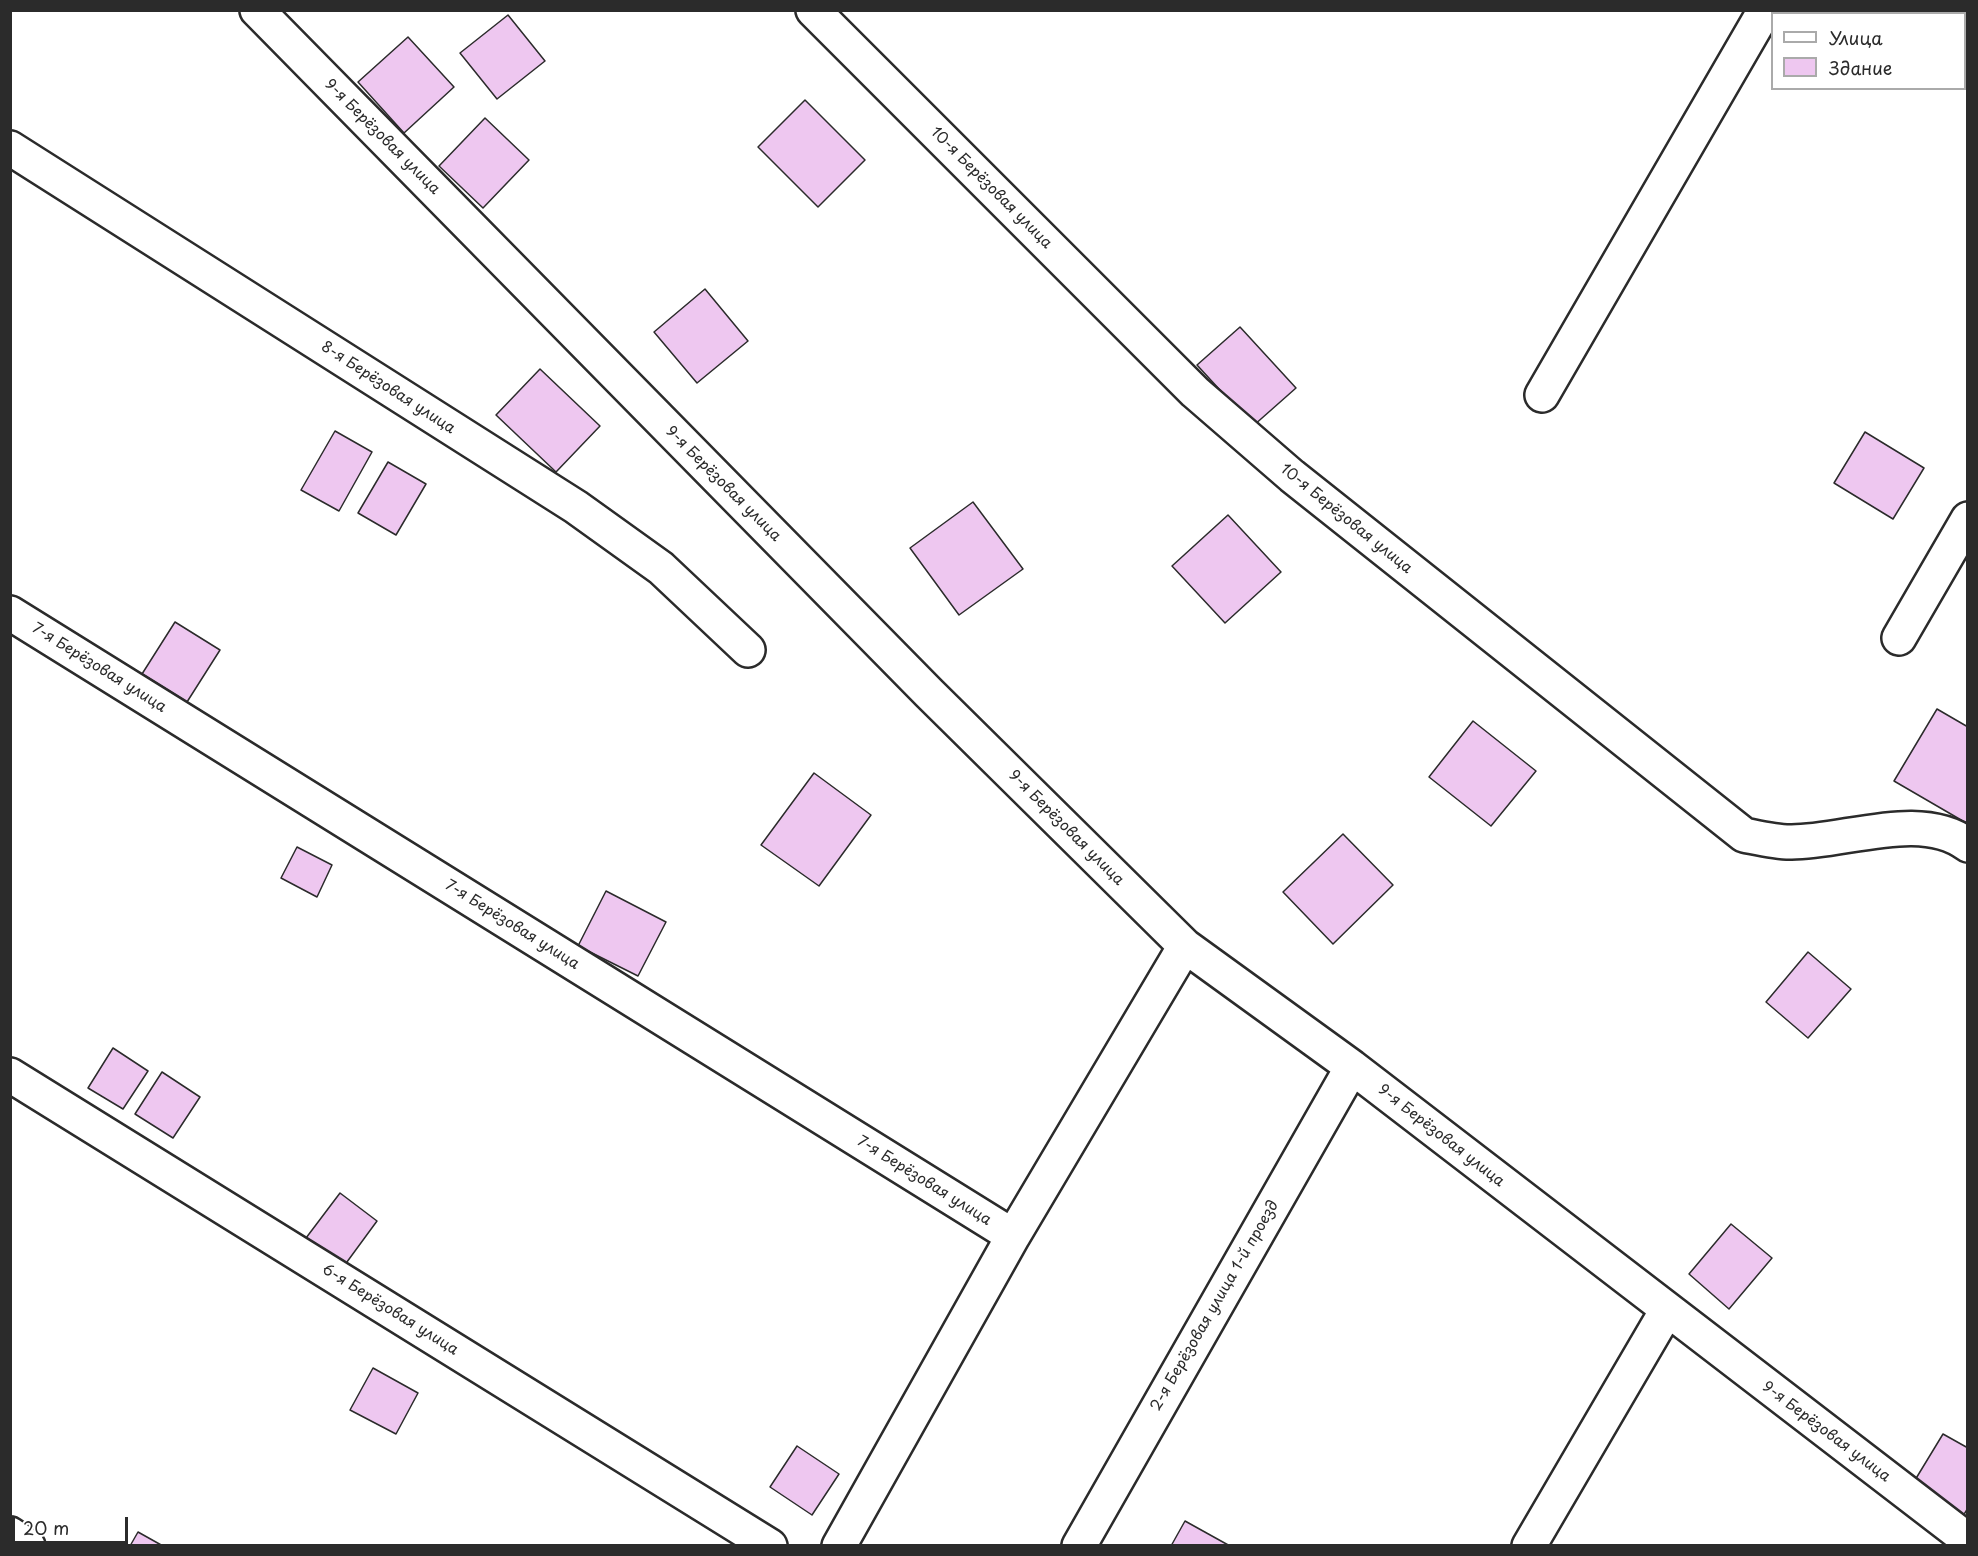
<!DOCTYPE html>
<meta charset="utf-8">
<style>
body{margin:0}
#map{position:relative;width:1978px;height:1556px;overflow:hidden;background:#fff;font-family:"Playpen Sans",sans-serif}
canvas{display:block}
.frame{position:absolute;inset:0;border:12px solid #2b2b2b;pointer-events:none}
.legend{position:absolute;left:1771px;top:12px;width:195px;height:78px;box-sizing:border-box;background:#fff;border:2px solid #aaa;margin:0;padding:8px 10px;list-style:none;font-size:18px;color:#2b2b2b}
.legend li{display:flex;align-items:center;gap:12px;height:30px}
.legend b{width:30px;border:2px solid #aaa}
.scale{position:absolute;left:12px;top:1517px;width:116px;height:27px;box-sizing:border-box;border:3px solid #2b2b2b;border-top:0;padding-left:8px;font-size:18px;line-height:21px;white-space:nowrap;color:#2b2b2b;-webkit-text-stroke:4px #fff;paint-order:stroke}
</style>
<div id="map">
<canvas width="1978" height="1556"></canvas>
<div class="frame"></div>
<ul class="legend">
<li><b style="height:8px;background:#fff"></b>Улица</li>
<li><b style="height:16px;background:#eec7f0"></b>Здание</li>
</ul>
<div class="scale">20 m</div>
</div>
<script>
const ctx = document.querySelector('canvas').getContext('2d');
ctx.lineJoin = 'round';
function fillPath(path, color) { ctx.fillStyle = color; ctx.fill(path, 'evenodd'); }
function stroke(path, color, width, dash) { ctx.strokeStyle = color; ctx.lineWidth = width; ctx.lineCap = dash ? 'butt' : 'round'; ctx.setLineDash(dash || []); ctx.stroke(path); }
function drawText(font, color, halo, rows, align = 'center') {
  ctx.font = font + ' "Playpen Sans",sans-serif'; ctx.lineWidth = 4.5; ctx.setLineDash([]); ctx.textBaseline = 'middle'; ctx.strokeStyle = halo; ctx.fillStyle = color; for (const [text, x, y, turn = 0] of rows) {
    ctx.save(); ctx.translate(x, y); ctx.rotate((+turn || 0) * Math.PI / 180); ctx.textAlign = isNaN(turn) ? turn : align; if (halo) ctx.strokeText(text, 0, 0); ctx.fillText(text, 0, 0); ctx.restore();
  }
}
const building = new Path2D(`
 M508,15l37,46 -48,38 -37,-46z
 M408,37l46,50 -50,46 -46,-51z
 M805,100l60,60 -47,47 -60,-60z
 M485,118l44,42 -46,48 -44,-42z
 M705,289l43,52 -51,42 -43,-51z
 M1240,327l56,61 -43,38 -56,-61z
 M540,369l60,57 -44,46 -60,-57z
 M335,431l37,21 -33,59 -38,-21z
 M1865,432l59,36 -31,51 -59,-36z
 M388,462l38,22 -30,51 -38,-22z
 M973,502l50,67 -64,46 -49,-67z
 M1228,515l53,57 -56,51 -53,-57z
 M175,622l45,28 -33,52 -45,-28z
 M1937,709l31,18v97l-74,-43z
 M1473,721l63,50 -45,55 -62,-49z
 M814,773l57,42 -52,71 -58,-41z
 M1343,834l50,51 -60,59 -50,-52z
 M297,847l35,18 -15,32 -36,-19z
 M606,891l60,31 -28,54 -60,-30z
 M1808,952l43,37 -43,49 -42,-36z
 M113,1048l35,23 -25,38 -35,-21z
 M162,1072l38,25 -27,41 -38,-24z
 M340,1193l37,28 -33,45 -38,-28z
 M1731,1224l41,34 -43,51 -40,-35z
 M373,1368l45,25 -22,41 -46,-24z
 M1943,1434l25,14v60l-5,8 -51,-31z
 M797,1446l42,28 -27,41 -42,-28z
 M1185,1521l45,25h-59z
 M138,1532l25,14h-33z`);
const minor = new Path2D(`
 M257,10l672,683 256,253 167,121 616,473
 M813,10l382,382 97,84 452,359c15,3 31,7 46,7 53,1 131,-33 178,3
 M10,148l566,359 85,61 87,82
 M1542,395l223,-385
 M10,613l1003,623
 M1899,638l69,-119
 M10,1075l760,471
 M10,1534l18,12
 M839,1546l174,-310 172,-290
 M1079,1546l273,-479
 M1529,1546l138,-236`);
const streetNames = [
 ["9-я Берёзовая улица",382,137,45],
 ["10-я Берёзовая улица",991,188,45],
 ["8-я Берёзовая улица",388,388,33],
 ["9-я Берёзовая улица",723,484,45],
 ["10-я Берёзовая улица",1346,519,39],
 ["7-я Берёзовая улица",99,668,32],
 ["9-я Берёзовая улица",1066,828,45],
 ["7-я Берёзовая улица",512,925,32],
 ["9-я Берёзовая улица",1441,1136,38],
 ["7-я Берёзовая улица",924,1181,32],
 ["2-я Берёзовая улица 1-й проезд",1215,1306,-60],
 ["6-я Берёзовая улица",390,1310,32],
 ["9-я Берёзовая улица",1826,1432,37]
];
fillPath(building, '#eec7f0');
stroke(building, '#2b2b2b', 1.5);
stroke(minor, '#2b2b2b', 38);
stroke(minor, '#fff', 33);
drawText('15px', '#2b2b2b', '#fff', streetNames);
</script>
